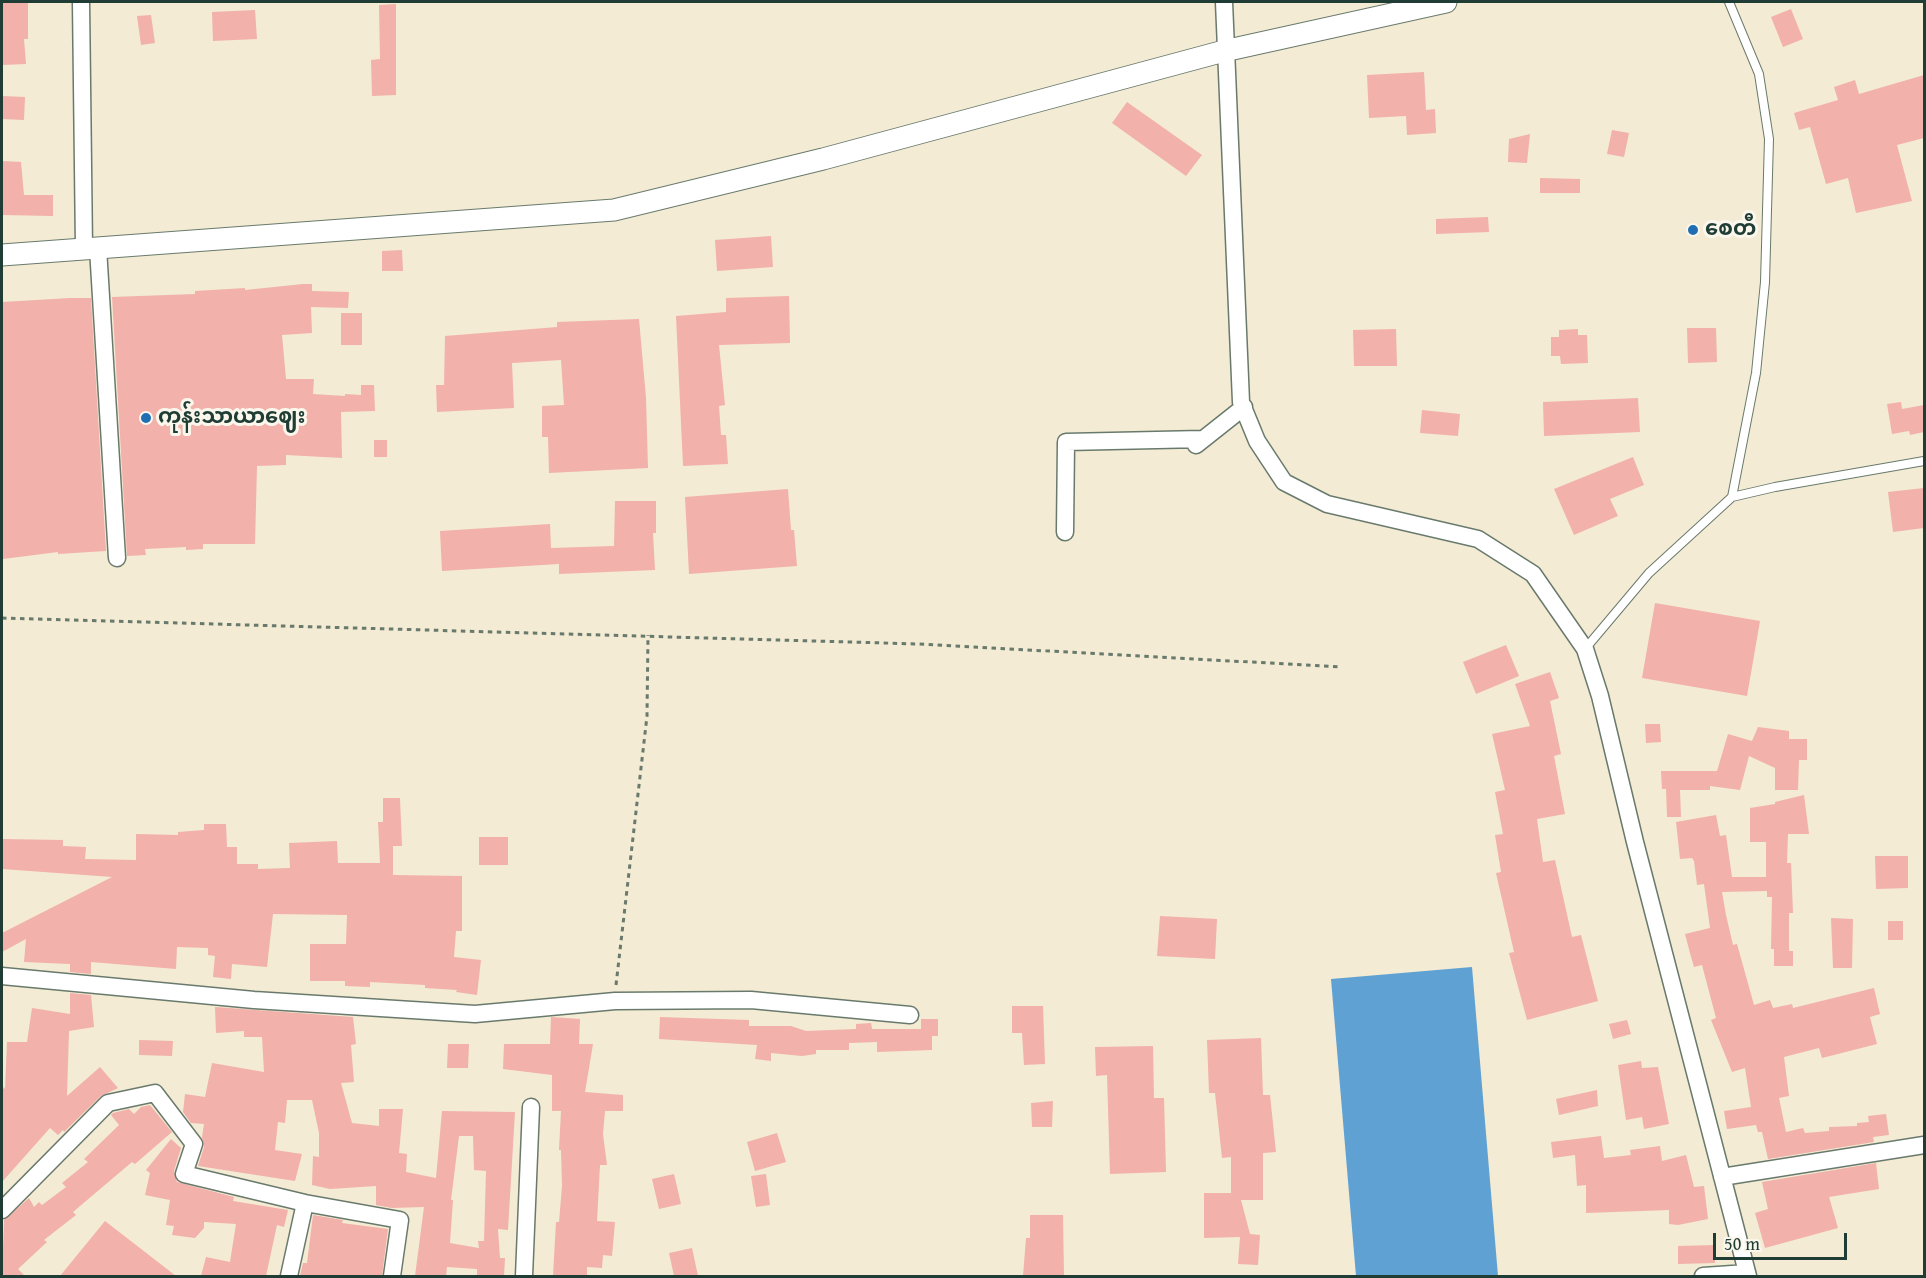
<!DOCTYPE html>
<meta charset="utf-8">
<style>
body{margin:0}
#map{position:relative;width:1926px;height:1278px;overflow:hidden;background:#f3ebd4;font-family:"Gentium Book Plus",serif}
canvas{display:block}
.frame{position:absolute;inset:0;border:3px solid #1f3d34;pointer-events:none}
.scale{position:absolute;left:1713px;top:1233px;width:134px;height:27px;box-sizing:border-box;border:3px solid #1f3d34;border-top:0;padding-left:8px;font-size:18px;line-height:21px;white-space:nowrap;color:#1f3d34;-webkit-text-stroke:4px #fbf7ec;paint-order:stroke}
</style>
<div id="map">
<canvas width="1926" height="1278"></canvas>
<div class="frame"></div>
<div class="scale">50 m</div>
</div>
<script>
const ctx = document.querySelector('canvas').getContext('2d');
ctx.lineJoin = 'round';
function fillPath(path, color) { ctx.fillStyle = color; ctx.fill(path, 'evenodd'); }
function stroke(path, color, width, dash) { ctx.strokeStyle = color; ctx.lineWidth = width; ctx.lineCap = dash ? 'butt' : 'round'; ctx.setLineDash(dash || []); ctx.stroke(path); }
function drawText(font, color, halo, rows, align = 'center') {
  ctx.font = font + ' "Gentium Book Plus","Noto Sans Myanmar",serif'; ctx.lineWidth = 6; ctx.setLineDash([]); ctx.textBaseline = 'middle'; ctx.strokeStyle = halo; ctx.fillStyle = color; for (const [text, x, y, turn = 0] of rows) {
    ctx.save(); ctx.translate(x, y); ctx.rotate((+turn || 0) * Math.PI / 180); ctx.textAlign = isNaN(turn) ? turn : align; if (halo) ctx.strokeText(text, 0, 0); ctx.fillText(text, 0, 0); ctx.restore();
  }
}
const water = new Path2D(`
 M1472,967l26,309h-142l-25,-297z`);
const building = new Path2D(`
 M2,2h26v37h-4l2,25 -24,1z
 M396,4v91l-24,1 -1,-36 9,-1 -1,-54z
 M1791,9l12,30 -20,8 -12,-30z
 M255,10l2,29 -44,2 -1,-29z
 M151,15l4,28 -14,2 -4,-29z
 M1424,72l2,38 9,-1 1,24 -29,2 -1,-19 -37,2 -2,-43z
 M1924,75v63l-27,7 15,56 -56,12 -8,-35 -22,6 -16,-57 -11,3 -5,-17 44,-13 -4,-13 21,-7 4,14z
 M2,96l23,1 -1,23 -22,-1z
 M1127,102l75,53 -16,21 -74,-53z
 M1612,130l17,3 -5,24 -17,-3z
 M1530,134l-3,29 -19,-1 1,-23z
 M2,161l19,1 3,33h29v21l-51,-1z
 M1540,178l40,1v14h-40z
 M1488,217l1,15 -53,2v-15z
 M771,236l2,31 -56,4 -2,-31z
 M402,250l1,21h-21v-20z
 M303,284h9v7l37,1 -1,16 -37,-1 1,26 -30,2 4,44h28l-1,15 32,2v-2l16,1v-10h13l1,26 -34,1 1,46 -56,-3v10l-29,1 -2,78h-52v5l-17,1v-3l-41,2 1,6 -19,1 -15,-259 83,-3v-3l50,-3v2z
 M789,296l1,47 -71,2 6,60 -6,1 2,29h5l2,29 -45,2 -7,-150 50,-4v-14z
 M70,298h21l15,253 -48,3v-2l-55,7 -1,-257z
 M341,313h21v32h-21z
 M639,319l7,79 2,70 -99,5 -1,-36h-6v-31l22,-1 -3,-45 -49,3 2,45 -77,4 -1,-27h8l1,-49 112,-9v-5z
 M1687,328h29l1,34 -29,1z
 M1396,329l1,37h-43l-1,-36z
 M1578,329v6h9l1,28 -27,1 -1,-8h-9v-19h8v-7z
 M1638,398l2,34 -96,4 -1,-34z
 M1901,402l1,7 22,-4v27l-14,3 -1,-4 -17,3 -5,-30z
 M1422,410l38,4 -2,22 -38,-3z
 M374,440h13v17h-13z
 M1633,457l11,28 -34,14 8,17 -44,19 -20,-46z
 M1924,488v40l-31,4 -5,-40z
 M788,489l3,41h3l3,36 -108,8 -4,-77z
 M615,501h41v32h-3l2,37 -96,4v-10l-117,7 -2,-40 110,-7 1,24 63,-2z
 M1655,603l105,18 -13,75 -105,-18z
 M1506,645l13,31 -43,18 -13,-32z
 M1550,672l9,26 -9,3 11,53 -7,2 11,58 -28,5 6,43 12,-2 17,77 9,-2 17,66 -71,19 -18,-67 5,-1 -18,-79 5,-1 -6,-37 8,-1 -8,-42 10,-2 -13,-56 38,-8 -15,-42z
 M1645,724h15l1,18 -15,1z
 M1758,727l31,4v8h18v21h-8l-1,30h-23v-22l-26,-12 -9,34 -30,-4v4h-30l1,27h-14l-1,-28h-4l-1,-18h56l11,-37 24,7z
 M1804,795l5,39h-21l-1,29h4l2,50h-4v38h4v15h-19v-17h-3l1,-52h-5v-6l-45,1 4,23 7,30 4,-1 17,61 16,-5 3,8 19,-4 1,4 81,-20 6,26 -10,3 7,27 -55,14 -3,-10 -35,9 5,39 -10,2 7,34 17,-4 2,5 24,-2v-4l28,-1v-3l12,-1 -1,-6 18,-2 3,21 -16,2 1,5 -106,17 -6,-27h-4l-2,-7 -29,4 -3,-18 27,-4 -6,-39 -13,4 -21,-52 5,-2 -14,-53 -8,2 -4,-14 -5,-19 25,-6 -6,-44 -7,1 -3,-24 -2,-3 -12,1 -4,-37 40,-7 4,21 6,-1 6,42h34v-35h-16v-34l25,-4v-2z
 M383,798h17l2,48h-9v29l69,1v55h-6l-2,26 27,3 -4,35 -21,-3 1,-2 -32,-2v-3l-55,-3v5l-25,-1v-5h-35v-37h36l1,-29 -74,-1 -6,53 -35,-3 -1,15 -18,-2 2,-21 -7,-1v-7l-31,-1 -1,22 -85,-7v12l-21,-2v-8l-46,-2 2,-23 -24,13v-19l110,-56 -110,-8v-30l61,1v6l23,1 -1,12 51,1v-26l42,1v-3l26,-2v-6h22l1,23h10v17h21v5l32,-1 -1,-25 48,-2 1,22h42l-2,-41h5z
 M479,837h29v28h-29z
 M1875,856h33v32l-32,1z
 M1160,916l57,3 -2,40 -58,-3z
 M1831,918l22,1 -1,49h-19z
 M1888,921h15v19h-15z
 M70,993l21,2 3,32 -25,4 -2,65 33,-29 18,21 -17,8 -37,36 -1,-2 -5,5 -8,-7 -48,54v-96l3,3 2,-47h20l5,-34 38,6z
 M1012,1006h31l2,58 -21,1 -2,-32h-10z
 M215,1007l138,10 3,27 -5,1 3,37 -13,1 11,40 27,3v-17h24l-4,44 8,1 -1,18 30,6 6,-67 73,1 -7,118 -10,-1 2,29h5l-1,18h-27v-7l-30,-2 -1,9h-31l9,-69 -32,1 -16,-3v-19l-46,3 -18,-4 1,-29 6,1v-24l-7,-33h-25l-2,23 -7,-1 -3,28 27,4 -7,27 -97,-15 6,-19 -2,-10 2,-13 -13,-1 -8,-11 2,-18 20,3 7,-34 52,9 -2,-35h-18v-6l-28,2zM459,1136h14l1,34 12,1 -2,70h-6l1,7 -29,-5 3,-43h-2z
 M551,1017l29,2 -1,25h14l-8,48 38,3v16h-18l-2,23 4,31h-7l-3,56 18,1 -3,34 -9,-1 -1,13 -15,-1v9h-34l3,-54h3l3,-36 -1,-36h-2l2,-39h-9v-36l-49,-6 1,-25h46z
 M660,1017l89,3v6h42l15,5 50,-2v-5l15,-1 1,6h49v-10h17v17h-6v14l-55,2v-10l-28,1v7h-33v4l-14,2 -31,-3v8l-16,-2 2,-14 -98,-6z
 M1627,1020l4,14 -18,5 -4,-15z
 M1261,1038l2,57h7l6,57 -13,1v47h-22l9,34 10,1 -2,30 -20,-1 2,-27 -36,1v-45h27v-36l-9,1 -7,-65h-6l-2,-53z
 M139,1040l34,1 -1,15 -33,-1z
 M448,1044h21l-1,24h-21z
 M1153,1046l1,52h10l2,74 -56,2 -3,-99 -11,1 -1,-29z
 M1641,1061l1,7 16,-1 11,57 -25,5 -2,-12 -16,3 -8,-55z
 M1597,1090l1,16 -39,9 -3,-16z
 M1053,1101l-1,26h-20l-1,-24z
 M150,1105l22,27 -37,32 -3,-2 -59,50 3,3 -32,25 3,2 -29,27 7,7h-23l2,-56 25,-22 5,9 5,-5 3,3 24,-18 -4,-4 26,-21 -4,-3 35,-34 -8,-10 2,-2 16,-4 5,5 7,-7z
 M777,1133l9,29 -31,9 -8,-29z
 M1601,1136l3,22 27,-3 -1,-5 30,-4 2,15 24,-6 8,32 10,-1 4,33 -30,6 -9,-1v-14l-83,3v-28l-9,1 -2,-31 -22,3 -2,-16z
 M171,1139l10,9 -7,23 3,11 57,15 -1,4 55,9 -4,17 -7,-2 -11,51h-65l5,-19 24,5 6,-38 -32,-2v6l-9,10 -23,-3 2,-9 -8,-1 4,-25 -25,-5 5,-22 -4,-3z
 M1876,1163l3,26 -50,8 9,31 -73,20 -10,-35 13,-4 -6,-27z
 M674,1174l7,30 -22,5 -7,-30z
 M766,1174l4,31 -14,2 -5,-31z
 M313,1215l30,5 -1,3 46,6 -6,47h-82l3,-13h4z
 M1030,1215h33l1,61h-41l3,-38h4z
 M105,1221l71,55h-116z
 M1715,1245v18l-37,1v-18z
 M692,1248l6,28h-24l-5,-23z`);
const path = new Path2D(`
 M2,618l917,26 423,23
 M616,985l31,-269 1,-81`);
const service = new Path2D(`
 M1729,2l30,72 10,65 -4,143 -9,91 -24,124
 M1585,649l64,-76 83,-76 43,-10 149,-26`);
const minor = new Path2D(`
 M81,2l3,247
 M1224,2l17,400 16,39 27,41 43,22 151,35 55,35 52,75 15,47 35,146 113,434
 M98,248l19,310
 M1196,445l48,-38
 M1065,532l1,-90 136,-3
 M2,976l252,24 221,14 140,-13 136,-1 159,15
 M1722,1177l202,-32
 M2,1210l106,-107 47,-10 39,51 -10,30 121,29 95,17 -8,56
 M289,1276l16,-73
 M524,1276l7,-169
 M1703,1276l44,-3`);
const tertiary = new Path2D(`
 M2,255l612,-45 209,-51 401,-108 222,-49`);
const markers = [
 [1693,230,6,"#1f6fb2"],
 [146,418,6,"#1f6fb2"]
];
const poiNames = [
 ["စေတီ",1705,230],
 ["ကုန်းသာယာဈေး",158,418]
];
fillPath(water, '#5ea1d2');
fillPath(building, '#f2b1ab');
stroke(service, '#697a6c', 10);
stroke(minor, '#697a6c', 19);
stroke(tertiary, '#697a6c', 23);
stroke(path, '#697a6c', 3, [4.5, 4.5]);
stroke(service, '#fff', 8);
stroke(minor, '#fff', 16);
stroke(tertiary, '#fff', 21);
for (const [x, y, r, color] of markers) { const dot = new Path2D(); dot.arc(x, y, r, 0, 2 * Math.PI); ctx.fillStyle = color; ctx.fill(dot); stroke(dot, '#fbf7ec', 2); }
drawText('bold 21px', '#1f3d34', '#fbf7ec', poiNames, 'left');
</script>
